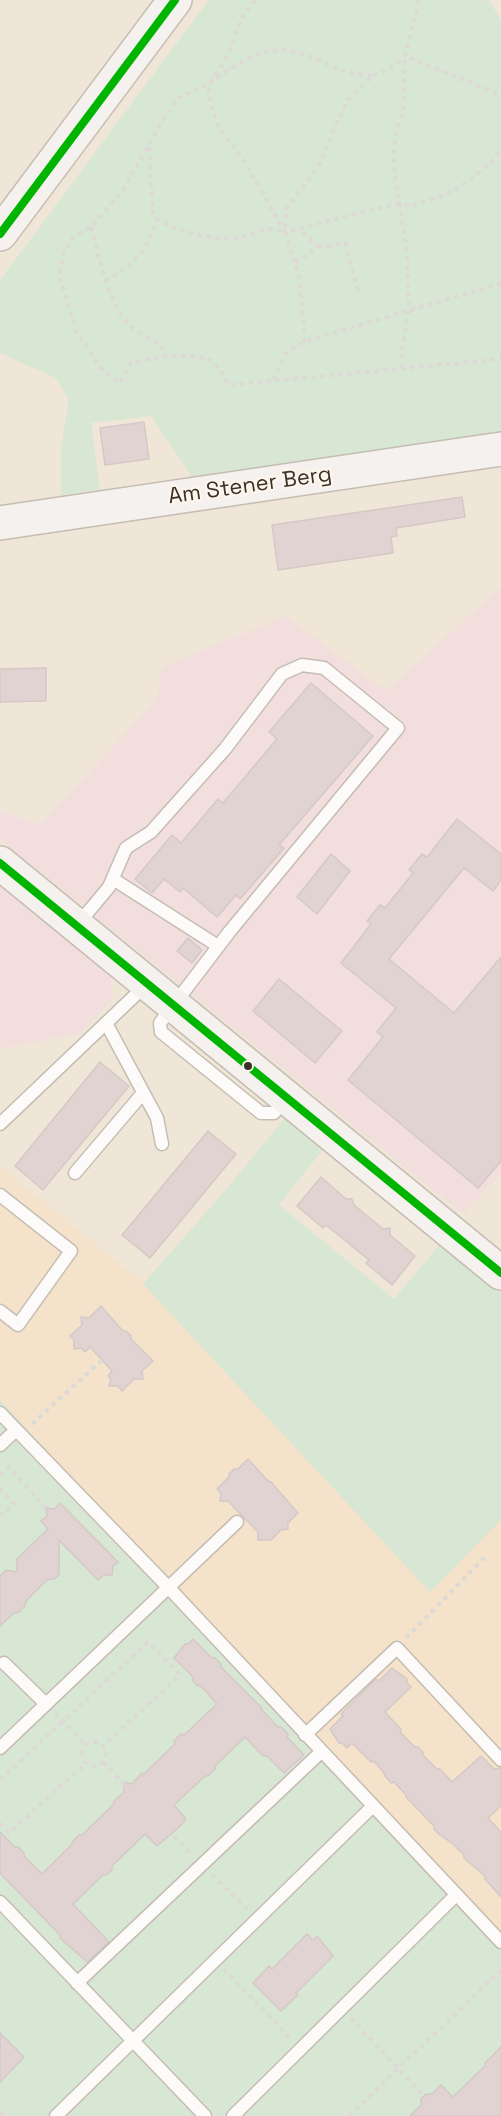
<!DOCTYPE html>
<style>
body{margin:0}
canvas{display:block;background:#f0e6d8}
</style>
<canvas width="501" height="2116"></canvas>
<script>
const ctx = document.querySelector('canvas').getContext('2d');
ctx.lineJoin = 'round';
function fillPath(path, color) { ctx.fillStyle = color; ctx.fill(path, 'evenodd'); }
function stroke(path, color, width, dash) { ctx.strokeStyle = color; ctx.lineWidth = width; ctx.lineCap = dash ? 'butt' : 'round'; ctx.setLineDash(dash || []); ctx.stroke(path); }
function drawText(font, color, halo, rows, align = 'center') {
  ctx.font = font + ' "Space Grotesk",sans-serif'; ctx.lineWidth = 4.5; ctx.setLineDash([]); ctx.textBaseline = 'middle'; ctx.strokeStyle = halo; ctx.fillStyle = color; for (const [text, x, y, turn = 0] of rows) {
    ctx.save(); ctx.translate(x, y); ctx.rotate((+turn || 0) * Math.PI / 180); ctx.textAlign = isNaN(turn) ? turn : align; if (halo) ctx.strokeText(text, 0, 0); ctx.fillText(text, 0, 0); ctx.restore();
  }
}
const industrial = new Path2D(`
 M501,587v587l-38,40 -463,-375v-28l40,14 117,-126 5,-32 124,-51 100,75z
 M0,882l111,94 1,24 -31,33 -81,16z`);
const built = new Path2D(`
 M0,1166l143,117 80,-90 278,228v695h-501z`);
const green = new Path2D(`
 M209,0h280l12,20v413l-309,44 -41,-61 -60,7 9,67 -39,5v-46l8,-49 -13,-22 -56,-25v-73z
 M289,1113l38,31 -48,61 115,94 47,-56 60,50v227l-71,72 -287,-308 80,-91z
 M0,1400l501,541v175h-501z`);
const building = new Path2D(`
 M144,422l5,37 -44,6 -5,-37z
 M462,497l3,20 -69,11 1,8 -6,1 2,16 -115,17 -6,-45z
 M46,668v33l-46,1v-33z
 M311,683l62,53 -94,109 5,3 -44,51 -4,-4 -19,22 -34,-29 -3,4 -16,-13 -12,14 -17,-14 37,-44 9,8 37,-44 5,4 54,-64 -8,-7z
 M457,819l44,35v26l-8,11 -29,-23 -75,91 65,54 47,-56v204l-23,27 -130,-108 35,-43 -6,-5 19,-24 -55,-45 30,-39 -4,-3 13,-16 5,3 28,-35 -4,-3 13,-16 5,3z
 M331,854l19,17 -33,43 -20,-17z
 M188,938l14,12 -10,13 -15,-12z
 M279,979l63,52 -27,32 -62,-52z
 M100,1062l29,24 -86,104 -28,-24z
 M208,1131l28,23 -86,104 -28,-23z
 M321,1177l25,22h6l2,6 29,24 7,-1v7l25,21 -23,29 -26,-22 3,-3 -43,-35 -3,3 -26,-22z
 M101,1306l22,25h3l5,5v3l22,22 -11,10 1,8h-9l-12,12 -4,-5h-9l2,-7 -3,-3 4,-5 -22,-24 -5,5 -4,-4 -7,1v-9l-4,-4 12,-11 -1,-8 8,1z
 M248,1459l20,22 3,1 27,31 -10,10v6l-7,1 -10,10h-13v-8l-30,-31h-8l1,-8 -4,-4 12,-12v-3l5,-5h4z
 M60,1503l58,59 -5,4 -1,9h-8l-6,5 -39,-40v35l-5,4 -7,1 -21,21 -1,5 -6,6 -5,1 -14,13v-50l6,-6 11,2v-13l31,-30 -7,-8 6,-5 -1,-8 8,1z
 M193,1639l19,19h3l6,6v3l41,41 -1,1 17,18h3l7,7 -1,3 17,18 -20,18 -17,-17h-4l-18,-19 -30,29v3l-7,7h-3l-31,29 12,14 -9,10 -20,17 -12,-12 -33,32v4l-6,5h-3l-30,29 36,38 -22,20 -27,-24v-3l-60,-62v-41l15,15h3l6,6v3l18,18 30,-30 1,-3 6,-6h3l32,-31 -1,-2 11,-10v-10l8,2 10,-11 1,2 32,-31 -1,-3 7,-7 3,1 33,-31 -16,-18h-3l-5,-5v-4l-19,-19 11,-14h3z
 M392,1668l15,11v4l4,4 -26,25 16,17 -1,3 15,15h3l5,5v3l14,14h3l12,13 29,-26 13,13 7,-1v38l-13,12 13,14v65l-16,-18v-3l-21,-18v-3l-11,-11 -13,-9 -6,-6v-3l-28,-29v-2l-12,-13 -3,1 -6,-7 -1,-3 -10,-12 -3,1 -19,-19 -5,5 -5,-5h-3l-9,-14 13,-13 -2,-2 35,-35 3,2z
 M307,1934l6,6 4,-4 16,20 -37,37 2,2 -17,16 -28,-28 16,-17 3,3z
 M0,2033l24,24 -24,25z
 M501,2047v69h-91l11,-11v-6l5,-5h6l9,-9 12,12 32,-31v-3z`);
const path = new Path2D(`
 M255,0l-13,18 -17,43 -15,22 -32,15 -13,18 -43,76 -31,35 -17,9 -10,15 -5,24 18,58 23,34 19,16 12,-20c18,-5 61,-10 77,-4 10,4 16,18 21,26l272,-26
 M417,0l1,5 -13,51 96,39
 M372,76c-24,-2 -37,-8 -58,-18 -43,-19 -69,0 -104,25l-2,11 10,32 25,33 42,73 114,-29 13,3 35,-12 25,-15 20,-18 9,-13
 M149,147l4,67c13,16 60,26 80,25 13,-1 26,-9 37,-10 5,0 10,2 14,2
 M91,227c8,30 14,64 32,90 8,13 25,21 38,28l4,13
 M318,247l27,-4 13,48
 M295,263l23,-16 -19,-19
 M105,281c30,-18 41,-28 52,-61
 M304,342v-18l-5,-47 -14,-45 1,-23 34,-45 14,-35 14,-29 24,-24 17,-7 16,-13
 M402,368v-19l7,-37 -2,-61 -12,-74 -1,-24 2,-21 7,-21 2,-54
 M274,380l11,-26 19,-12 197,-59
 M32,1424l70,-64
 M0,1475l9,-8 40,44
 M0,1488l14,15 -14,13
 M406,1638l79,-81
 M55,1713l31,32
 M82 1754a12 12 0 1 1 24 0a12 12 0 1 1-24 0Z
 M103,1762l23,24
 M0,1780l148,-138 32,33 -77,71
 M0,1823l9,10 77,-70
 M174,1836l18,19
 M212,1875l35,34
 M224,1969l66,69
 M351,2018l73,78
 M0,2112l4,4
 M349,2116l152,-146`);
const lane = new Path2D(`
 M113,879l105,67
 M78,924l31,-37 17,-39 25,-16 74,-83 57,-75 20,-9 22,3 74,60 -168,203 -70,92 1,9 100,81h13l12,-15
 M106,1023l51,95 5,26
 M0,1124l147,-140
 M75,1173l68,-80
 M0,1195l71,56 -53,74 -18,-14
 M0,1413l168,174 333,355
 M0,1445l16,-15
 M4,1663l42,41
 M305,1735l92,-87 104,112
 M0,1748l237,-226
 M0,1902l205,214
 M77,1983l244,-231
 M56,2116l317,-310
 M233,2116l223,-221`);
const secondary = new Path2D(`
 M0,234l175,-234
 M0,523l501,-74
 M0,863l501,410`);
const bus1 = new Path2D(`
 M0,234l175,-234
 M0,863l501,410`);
const markers = [
 [248,1066,5,"#393127"]
];
const streetNames = [
 ["Am Stener Berg",250,486,-8]
];
fillPath(industrial, '#f1dedd');
fillPath(built, '#f4e2ca');
fillPath(green, '#d8e6d4');
fillPath(building, '#e1d3d1');
stroke(building, '#d4c9c6', 1.5);
stroke(lane, '#c5bdb2', 15);
stroke(secondary, '#c5bdb2', 36);
stroke(path, '#dddad6', 4, [4.5, 4.5]);
stroke(lane, '#fdfbf9', 12);
stroke(secondary, '#f5f1ef', 33);
stroke(bus1, '#00b400', 8);
for (const [x, y, r, color] of markers) { const dot = new Path2D(); dot.arc(x, y, r, 0, 2 * Math.PI); ctx.fillStyle = color; ctx.fill(dot); stroke(dot, '#fef6ec', 2); }
drawText('22px', '#393127', '#fef6ec', streetNames);
</script>
